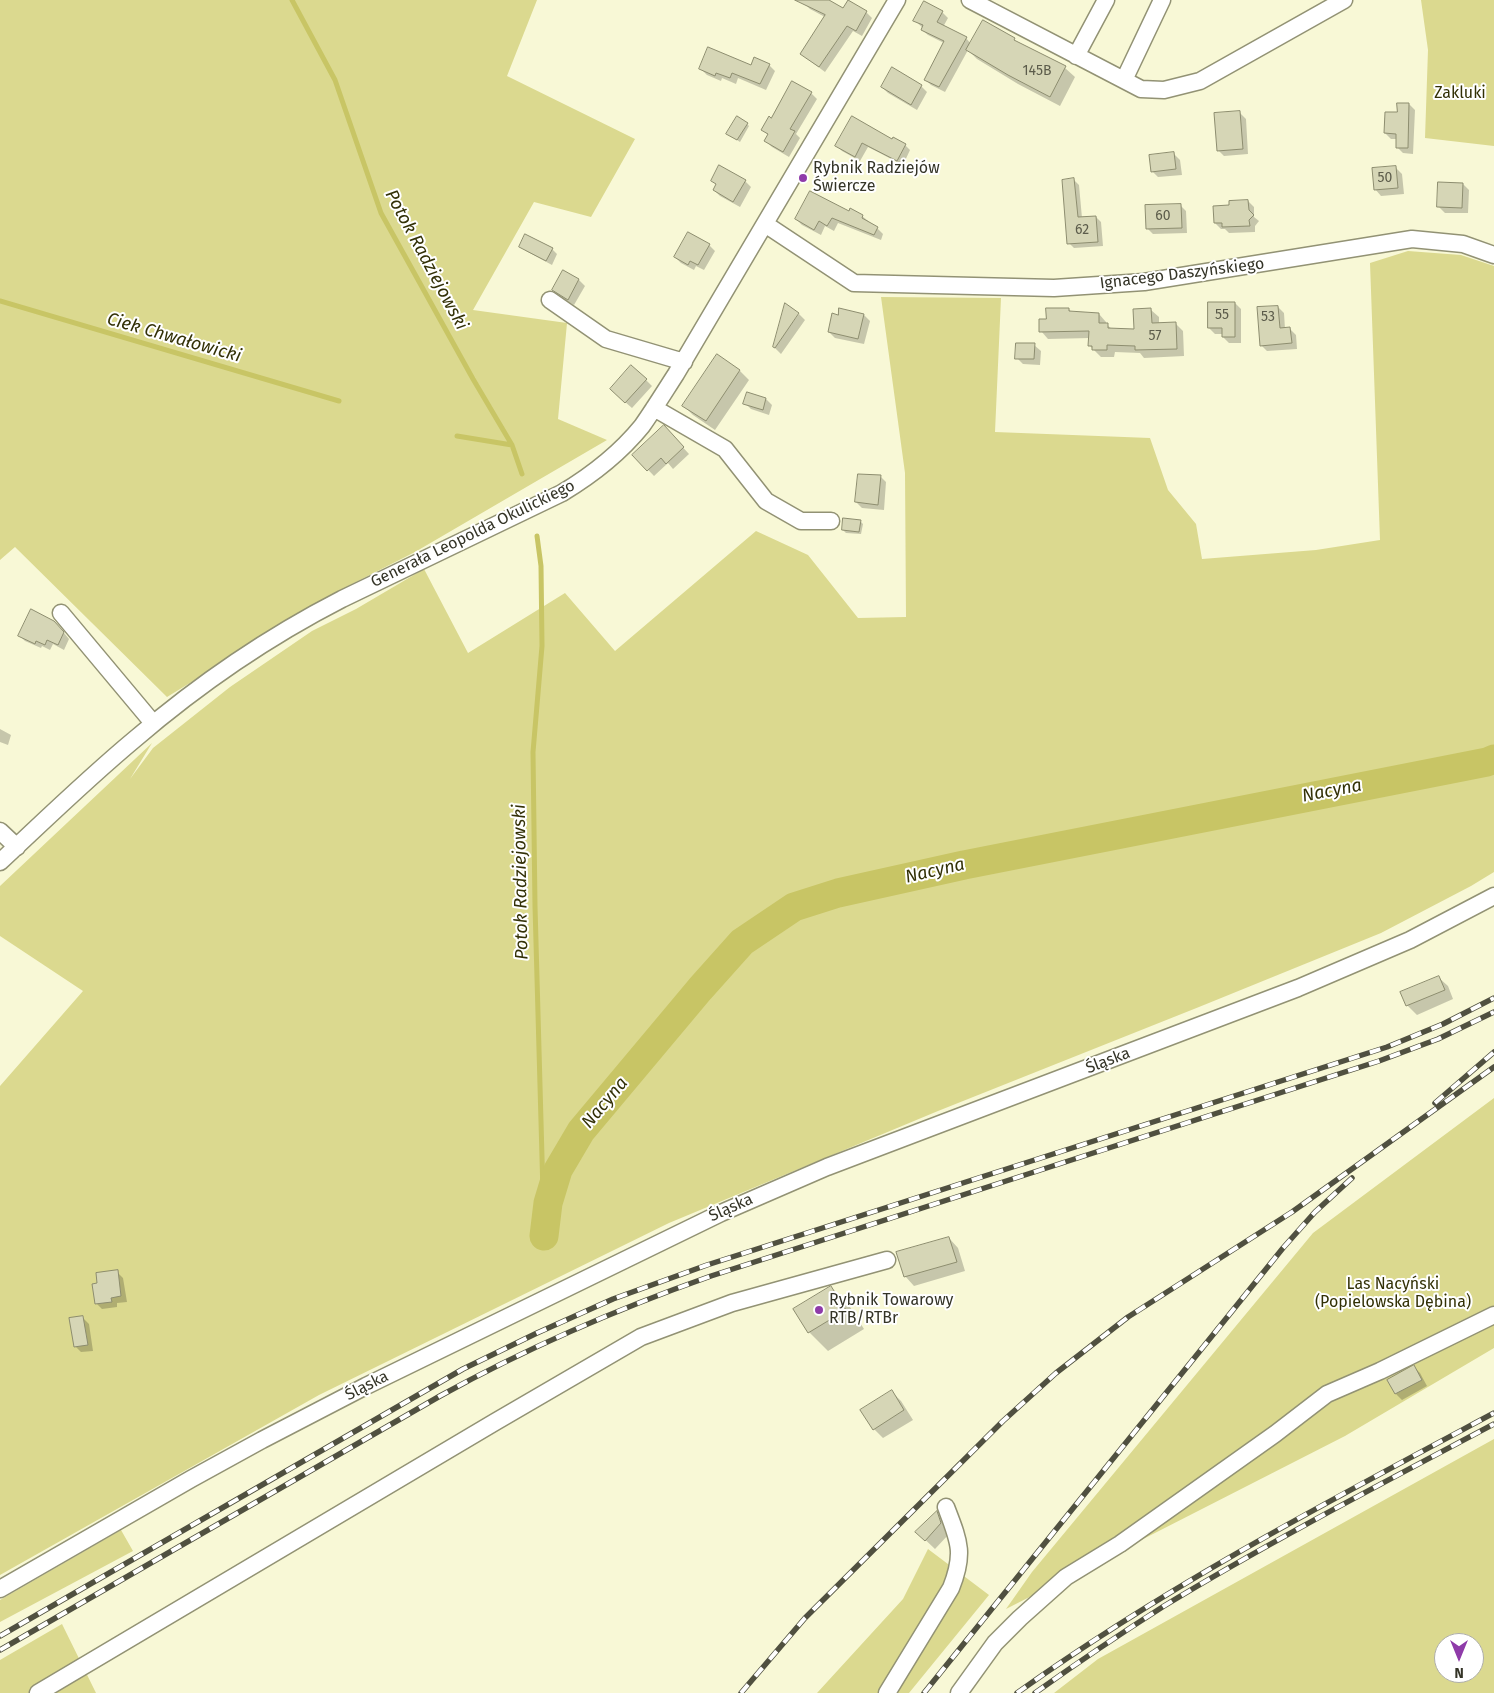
<!DOCTYPE html>
<meta charset="utf-8">
<style>
body{margin:0}
#map{position:relative;width:1494px;height:1693px;overflow:hidden;background:#f8f8d6;font-family:"Fira Sans",sans-serif}
canvas{display:block}
.north{position:absolute;left:1434px;top:1633px;width:50px;height:50px;box-sizing:border-box;background:#fff;border:1px solid #aeaea9;border-radius:50%;rotate:180deg;font-size:14px;font-weight:700;line-height:20px;text-align:center;color:#343427}
.north::after{content:'';display:block;margin:auto;width:18px;height:22px;background:#8f3ba9;clip-path:polygon(50% 0,100% 100%,50% 72%,0 100%)}
</style>
<div id="map">
<canvas width="1494" height="1693"></canvas>
<div class="north">N</div>
</div>
<script>
const ctx = document.querySelector('canvas').getContext('2d');
ctx.lineJoin = 'round';
function fillPath(path, color) { ctx.fillStyle = color; ctx.fill(path, 'evenodd'); }
function stroke(path, color, width, dash) { ctx.strokeStyle = color; ctx.lineWidth = width; ctx.lineCap = dash ? 'butt' : 'round'; ctx.setLineDash(dash || []); ctx.stroke(path); }
function drawText(font, color, halo, rows, align = 'center') {
  ctx.font = font + ' "Fira Sans",sans-serif'; ctx.lineWidth = 4; ctx.setLineDash([]); ctx.textBaseline = 'middle'; ctx.strokeStyle = halo; ctx.fillStyle = color; for (const [text, x, y, turn = 0] of rows) {
    ctx.save(); ctx.translate(x, y); ctx.rotate((+turn || 0) * Math.PI / 180); ctx.textAlign = isNaN(turn) ? turn : align; if (halo) ctx.strokeText(text, 0, 0); ctx.fillText(text, 0, 0); ctx.restore();
  }
}
const green = new Path2D(`
 M0,0h537l-30,76 128,63 -44,78 -57,-15 -61,108 94,13 -9,96 49,21 -192,112 -65,33 -183,112 -152,-150 -15,13z
 M1421,0h73v146l-69,-8 3,-88z
 M1408,251l53,4 33,11v606l-23,14 -90,47 -182,74 -261,104 -269,112 -350,172 -319,180v-489l83,-95 -83,-55v-50l152,-143 -22,36 23,-31 77,-61 82,-56 44,-22 68,-40 44,84 97,-60 50,58 141,-120 52,24 50,63 48,-1 -1,-144 -24,-176 120,1 -6,134 155,6 18,52 28,34 6,35 114,-9 64,-10 -10,-277z
 M1494,1098v250l-149,88 -339,173 26,-37 281,-339z
 M1494,1439v254h-440l44,-34zM1444,1643h30v30h-30z
 M121,1530l12,21 -133,71v-22z
 M928,1549l61,46 -80,98h-92l86,-94z
 M62,1624l34,69h-96v-33z`);
const shadow = new Path2D(`
 M807,0h21l16,10 22,2 6,6 -10,18 -9,-5 -28,41 -24,-18 24,-37 -15,-8 -5,-5z
 M942,12l6,6 -5,9 23,11 5,6 43,-5 3,4 48,25 10,9 -15,29 -42,-22 -41,-25 -9,-9 -23,42 -14,-7 -6,-6 19,-36 -16,-8 -6,-5 1,-2 -9,-8z
 M769,65l6,6 -9,19 -28,-12 -2,6 -14,-6 -1,3 -14,-6 -6,-6z
 M921,86l6,6 -10,18 -29,-17 -6,-6z
 M811,93l6,6 -21,35 4,4 -11,19 -17,-10 -6,-6 3,-5 -6,-6 9,-11z
 M1409,104l6,6 -2,44 -10,-1 -6,-6v-8h-6l-6,-6 13,-19z
 M1240,113l6,6 2,35 -24,2 -6,-6z
 M853,118l39,23 13,4 5,5 -7,15 -35,-18 -8,14 -18,-10 -5,-5z
 M747,124l2,2 -9,16 -12,-8z
 M1174,154l6,6 2,15 -24,2 -6,-6z
 M1396,168l6,6 2,20 -23,2 -6,-7z
 M1074,180l5,5 3,33 14,-1 5,5 2,24 -29,2 -5,-5z
 M712,181h33l6,6 -11,20 -20,-11 -6,-6 3,-5z
 M1463,184l6,6 -1,23h-23l-6,-6z
 M1248,201l6,6v10l5,4 -4,5v6l-26,1 -4,-4h-4l-6,-6 16,-17z
 M1180,205l6,6 1,22 -34,1 -6,-6z
 M849,213l13,3 15,12 6,6 -2,6 -43,-17 -4,8 -9,-5 -4,9 -19,-10 -6,-6z
 M709,245l6,6 -11,19 -8,-4 -2,4 -13,-7 -6,-6z
 M520,246l32,3 5,5 -5,11 -26,-14z
 M579,280l6,6 -11,19 -15,-9 -6,-6z
 M1235,303l6,6v34h-12l-6,-6v-3h-8l-6,-6z
 M1278,307l6,6 1,16h5l6,6 1,14 -30,2 -6,-6z
 M1069,309l3,4 27,1 7,8v2l7,6h22l16,-20 8,7v7h17l7,7 1,25 -40,2 -4,-5 -25,-1 -1,5h-13l-12,-12 1,-7 -42,1 -7,-8 6,-11z
 M799,314l6,6 -24,34 -7,-7z
 M864,315l6,6 -6,23 -29,-6 -6,-6 10,-16z
 M1034,345l7,6 -1,14 -17,-1 -6,-6z
 M740,371l9,9 -34,50 -22,-15 -9,-9z
 M646,380l6,6 -20,22 -15,-13z
 M766,399l6,6 -3,10 -18,-6 -6,-6z
 M664,427l25,27 -16,15 -5,-6 -14,13 -20,-21z
 M880,476l6,6 -2,28 -22,-2 -6,-6z
 M860,521l3,3 -2,10 -15,-1 -3,-3z
 M60,628l9,11 -5,11 -11,-6 -3,6 -8,-4 -1,2 -16,-7 -6,-6z
 M0,729l11,6 -3,10 -8,-3z
 M1438,977l10,9 5,13 -36,16 -10,-10z
 M949,1238l9,10 7,23 -51,15 -9,-10z
 M117,1272l6,6 4,24 -10,1v4l-15,2 -6,-6z
 M831,1288l19,19 14,22 -36,22 -19,-19z
 M83,1318l6,6 4,27 -12,1 -6,-6z
 M1414,1367l6,6 7,13 -25,14 -6,-6 -7,-14z
 M892,1392l9,9 12,19 -30,18 -9,-9z
 M937,1512l9,10 4,11 -15,16 -18,-17z`);
const stream = new Path2D(`
 M292,0l43,80 46,133 92,166 39,66 10,29
 M0,301l339,100
 M457,436l55,9
 M537,536l4,30 1,80 -9,106 2,154 9,323`);
const river = new Path2D(`
 M544,1236l4,-33 10,-33 23,-39 119,-142 42,-47 52,-35 44,-14 126,-28 523,-103 7,-3`);
const building = new Path2D(`
 M795,0h34l14,8 5,-8 19,11 -11,20 -9,-5 -28,41 -19,-13 25,-39z
 M924,1l19,10 -6,11 30,15 -28,50 -15,-7 20,-39 -23,-11 2,-5 -10,-4z
 M983,20l32,18 -1,2 52,26 -16,31 -42,-22 -42,-25z
 M708,47l43,18 3,-8 16,7 -10,20 -28,-11 -2,5 -14,-5 -1,3 -16,-7z
 M892,67l30,18 -11,20 -30,-18z
 M792,81l20,11 -22,37 5,2 -12,21 -19,-11 4,-7 -7,-4 8,-14 2,2z
 M1397,103h12l-1,45h-12v-14l-12,-1 1,-21h12z
 M1240,111l3,38 -26,2 -3,-38z
 M737,116l11,7 -11,17 -11,-6z
 M852,116l40,23 1,-2 13,7 -9,17 -35,-18 -7,14 -20,-11z
 M1174,152l2,17 -25,3 -2,-17z
 M719,165l27,15 -13,22 -20,-12 3,-6 -5,-3z
 M1396,166l2,22 -24,2 -2,-22z
 M1074,178l4,39 18,-1 2,26 -31,2 -5,-64z
 M1438,182l25,1 -1,25 -25,-1z
 M810,191l39,20 1,-3 13,7 -1,3 16,9 -4,8 -42,-17 -5,8 -8,-5 -5,9 -19,-11z
 M1248,200l1,10 5,5 -5,5 1,6 -28,1v-4h-8l-1,-17 16,-1v-4z
 M1181,204l1,24 -36,1 -1,-24z
 M688,232l22,12 -12,21 -8,-4 -2,4 -14,-8z
 M525,234l28,14 -7,13 -27,-14z
 M563,270l16,9 -11,21 -16,-10z
 M1208,302h27v35h-13v-9h-14z
 M785,303l14,10 -24,35 -2,-1z
 M1278,306l2,22 10,-1 2,16 -32,3 -3,-39z
 M839,308l25,6 -6,25 -30,-7 4,-19 6,2z
 M1046,308h23v3l30,2v10h9v5l26,1 -1,-20 18,-1 1,15 24,-1 1,27 -42,1v-4l-28,-1v5h-15v-4h-4l1,-15 -50,1v-13h7z
 M1016,343h19l-1,16h-19z
 M717,354l23,16 -34,51 -24,-15z
 M631,365l16,14 -22,24 -15,-14z
 M747,392l19,6 -3,12 -20,-6z
 M664,425l20,22 -18,17 -5,-6 -14,13 -15,-16z
 M858,474l23,1 -3,30 -23,-3z
 M843,518l18,2 -2,12 -17,-2z
 M31,609l23,12 10,11 -6,13 -11,-5 -2,5 -9,-4 -1,3 -17,-8z
 M1439,976l6,14 -39,16 -6,-14z
 M949,1237l8,25 -53,15 -8,-25z
 M118,1270l3,26 -10,2 1,4 -17,2 -3,-20 5,-1 -1,-10z
 M831,1286l15,24 -38,23 -15,-24z
 M83,1316l5,29 -14,2 -5,-29z
 M1414,1365l8,15 -27,14 -8,-14z
 M892,1390l12,20 -31,20 -13,-20z
 M937,1511l4,12 -16,18 -10,-9z`);
const minor = new Path2D(`
 M970,0l171,89 23,1 36,-9 144,-81
 M1076,56l30,-56
 M1124,80l38,-80
 M765,224l89,59 200,5 90,-6 268,-43 51,5 31,11
 M550,300l56,39 78,23
 M654,408l71,41 41,52 35,20h30
 M61,613l92,110
 M0,831l17,16
 M0,862c44,-41 88,-84 135,-123 63,-54 133,-102 207,-140l220,-106c30,-18 58,-40 80,-67 12,-17 23,-35 34,-52l221,-374
 M0,1589l191,-110 71,-39 104,-54 355,-173 106,-46 471,-179 112,-48 84,-44
 M38,1693l457,-271 146,-85 91,-34 155,-43
 M887,1693l64,-105c14,-35 8,-47 -5,-81
 M959,1693l36,-50 25,-25 46,-41 54,-33 155,-110 52,-40 53,-23 114,-56`);
const rail = new Path2D(`
 M1435,1103l59,-51
 M0,1636l463,-267 74,-36 76,-34 94,-34 680,-218 56,-23 51,-26
 M0,1650l440,-254c87,-48 177,-87 271,-120l668,-215 59,-22 56,-27
 M741,1693l64,-75 198,-197 53,-48 72,-56 164,-105 202,-145
 M924,1693l359,-445 32,-36 37,-34
 M1017,1693c151,-108 314,-193 477,-280
 M1035,1693c42,-30 85,-59 129,-87 107,-65 219,-123 330,-182`);
const markers = [
 [803,178,5,"#8f3ba9"],
 [819,1310,5,"#8f3ba9"]
];
const numberNames = [
 ["145B",1037,71],
 ["50",1385,178],
 ["60",1163,216],
 ["62",1082,230],
 ["55",1222,315],
 ["53",1268,317],
 ["57",1155,336]
];
const parkNames = [
 ["Zakluki",1460,94],
 ["Las Nacyński",1393,1285],
 ["(Popielowska Dębina)",1393,1303]
];
const poiNames = [
 ["Rybnik Radziejów",813,169],
 ["Świercze",813,187],
 ["Rybnik Towarowy",829,1301],
 ["RTB/RTBr",829,1319]
];
const streetNames = [
 ["Ignacego Daszyńskiego",1182,274,-7],
 ["Generała Leopolda Okulickiego",473,534,-26],
 ["Śląska",1108,1061,-21],
 ["Śląska",731,1208,-24],
 ["Śląska",367,1386,-27]
];
const waterNames = [
 ["Potok Radziejowski",426,260,62],
 ["Ciek Chwałowicki",174,338,16],
 ["Nacyna",1332,791,-11],
 ["Nacyna",935,871,-13],
 ["Potok Radziejowski",521,882,-91],
 ["Nacyna",605,1103,-50]
];
fillPath(green, '#dbd98f');
fillPath(shadow, '#0003');
stroke(stream, '#c8c565', 5);
stroke(river, '#c8c565', 29);
fillPath(building, '#d6d6b6');
stroke(building, '#8d8d6f', 1);
stroke(minor, '#929274', 19);
stroke(minor, '#fff', 16);
stroke(rail, '#505040', 5.5);
stroke(rail, '#fff', 4, [11]);
for (const [x, y, r, color] of markers) { const dot = new Path2D(); dot.arc(x, y, r, 0, 2 * Math.PI); ctx.fillStyle = color; ctx.fill(dot); stroke(dot, '#fff', 2); }
drawText('14px', '#5c5c4b', null, numberNames);
drawText('16px', '#323005', '#fff', parkNames);
drawText('16px', '#343427', '#fff', poiNames, 'left');
drawText('16px', '#343427', '#fff', streetNames);
drawText('italic 18px', '#333107', '#fff', waterNames);
</script>
